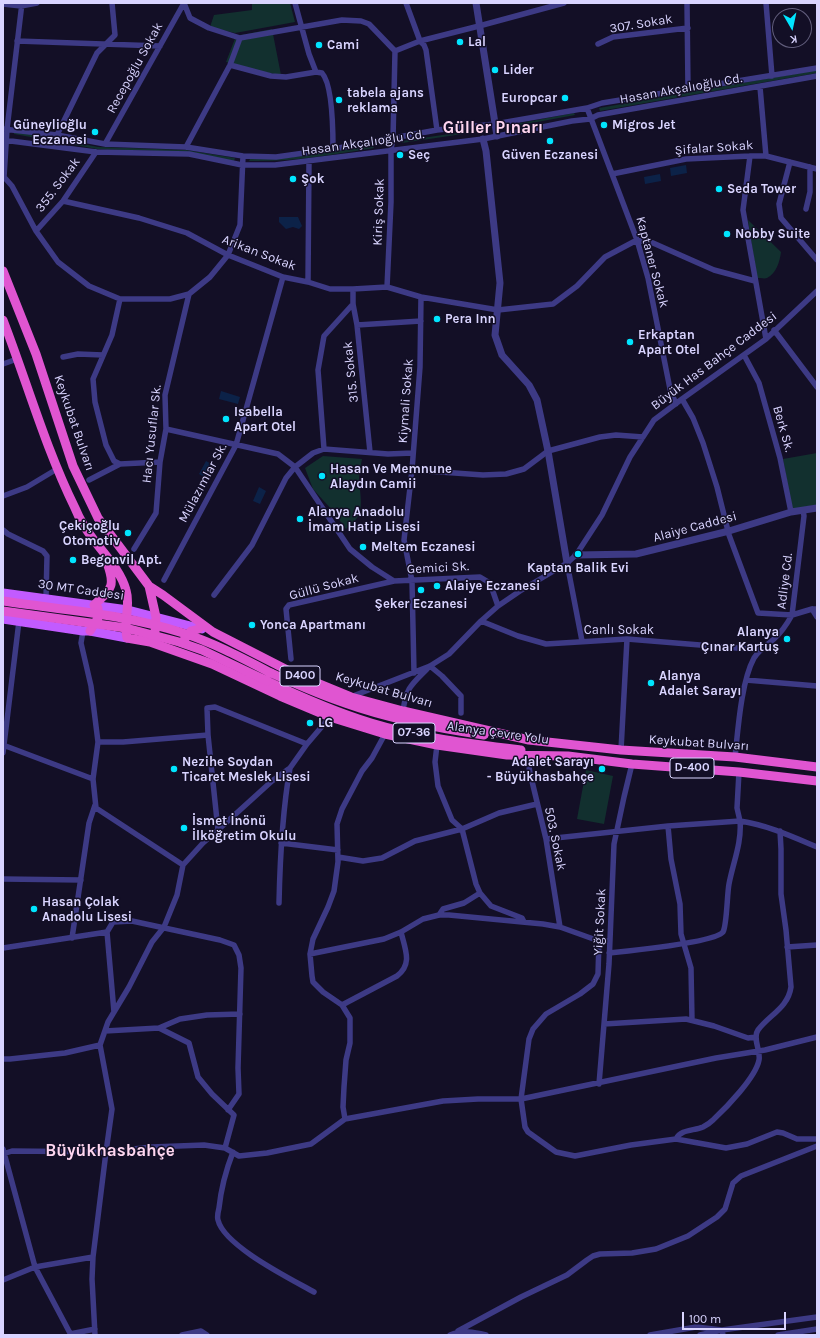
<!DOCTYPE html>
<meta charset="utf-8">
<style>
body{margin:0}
#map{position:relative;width:820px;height:1338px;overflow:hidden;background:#130f26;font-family:Karla,sans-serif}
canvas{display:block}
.frame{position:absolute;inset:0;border:4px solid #d9d4ff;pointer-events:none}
.north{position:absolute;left:772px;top:8px;width:40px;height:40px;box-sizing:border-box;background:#130f26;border:1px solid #625e7d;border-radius:50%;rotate:171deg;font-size:11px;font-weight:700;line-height:16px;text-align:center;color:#d9d4ff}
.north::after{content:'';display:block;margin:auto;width:14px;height:18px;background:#00e5ff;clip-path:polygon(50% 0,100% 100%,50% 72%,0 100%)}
.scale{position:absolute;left:682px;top:1312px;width:104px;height:18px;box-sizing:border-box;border:2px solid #d9d4ff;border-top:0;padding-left:5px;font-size:12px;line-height:14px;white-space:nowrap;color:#d9d4ff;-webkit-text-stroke:3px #130f26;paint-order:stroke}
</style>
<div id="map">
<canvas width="820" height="1338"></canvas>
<div class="frame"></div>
<div class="north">K</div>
<div class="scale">100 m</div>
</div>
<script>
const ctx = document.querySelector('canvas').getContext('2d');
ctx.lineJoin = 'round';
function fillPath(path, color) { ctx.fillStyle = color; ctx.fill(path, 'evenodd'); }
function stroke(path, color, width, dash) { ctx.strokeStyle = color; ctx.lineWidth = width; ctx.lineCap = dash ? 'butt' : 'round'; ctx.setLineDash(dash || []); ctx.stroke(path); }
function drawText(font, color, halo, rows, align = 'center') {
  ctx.font = font + ' Karla,sans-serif'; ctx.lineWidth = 3; ctx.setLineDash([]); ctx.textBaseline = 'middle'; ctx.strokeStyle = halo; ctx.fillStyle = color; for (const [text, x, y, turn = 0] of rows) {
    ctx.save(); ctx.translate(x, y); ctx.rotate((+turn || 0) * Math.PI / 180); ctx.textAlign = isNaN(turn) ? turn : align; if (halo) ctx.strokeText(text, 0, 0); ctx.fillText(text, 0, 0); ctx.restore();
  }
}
const green = new Path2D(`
 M252,3h38l5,19 -60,11 -25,-6 4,-12 38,-5z
 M272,29l9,46 -25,-4 -30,-9 10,-26z
 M817,70v3l-217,38 -1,-3z
 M574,113l1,2 -65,12v-2z
 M483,129v2l-81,12v-2z
 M14,131l84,16 88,3 49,8 -1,3 -48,-9 -89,-3 -83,-15z
 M373,145l1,3c-43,7 -82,14 -125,13l1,-2c42,1 82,-7 123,-14z
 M748,220l33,32c-1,9 -5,22 -14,26 -2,1 -7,0 -10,0z
 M817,453v52l-25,4 -9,-50z
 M323,456l39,3c-1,6 -3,13 -3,19 1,21 8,37 -13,51l-14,-19 -19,-21 -8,-21z
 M586,770l27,6 -9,48 -27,-5z`);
const water = new Path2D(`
 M686,165l1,8 -16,3 -1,-8z
 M660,174l1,7 -16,3 -1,-7z
 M279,217h19l4,9 -3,3 -6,-2 -7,2 -7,-7z
 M221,391l19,6 -2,7 -19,-5z
 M206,461l7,4 -7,13 -7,-4z
 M259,487l7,4 -6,13 -7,-3z`);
const minor = new Path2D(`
 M22,3l-15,126 -3,48 8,9 24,45 22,31 31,24 31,13h50l19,-5 21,-17 18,-22 12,-30 3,-69
 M184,3l6,15 19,10 31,10 102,-18 19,1 8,3 26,27 -2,88 -2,10v53l-4,85
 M295,3l14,51 7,18 6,1c11,12 11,59 11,76
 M406,3l14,38 4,4 2,5 11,80
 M687,3l1,86
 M766,3l6,73
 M3,4l18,2 16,-3
 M17,41l143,5
 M598,44l15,-7 75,-9
 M395,51l25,-10 59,-15 85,-23
 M230,65l41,11 15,1 30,-5
 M760,87l6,69
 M587,108l50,132 11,38 22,111 6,15
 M3,129l54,6 48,9 81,3 57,9 33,1 57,-8 104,-19 58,-6 92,-16 15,-5 215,-35
 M57,135l40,-82 18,-18 -3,-32
 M3,140l93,12 93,2 53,11h33l208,-26 89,-18 18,-2 8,-4 219,-39
 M105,144l79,-141
 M186,147l44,-82 10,-27
 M750,156l-7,54 23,129
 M790,162l-11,42 2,14 36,42
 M612,174l74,-15 64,-3h16l51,13
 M63,201l76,17 48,15 41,22 55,22 25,5 22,7h23l34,-2 34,10 77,13 55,-6 24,-18 28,-29 32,-17 16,3 61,27 41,11
 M806,209l4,-17v-25
 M36,231l27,-30 33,-49
 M308,282l1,-121
 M353,289v15l4,21 13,127
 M120,299l-8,36 -19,44 2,23 11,43 8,16 6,3 40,-2
 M357,325l64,-4
 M774,330l43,57
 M744,355l15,28 21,75 11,54
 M63,357l15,-3 25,1
 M3,364l14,-5
 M682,399l11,19 10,25 14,44 12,48 29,78 34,2 20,-6h5
 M166,429l112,25 17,13 55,82 22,18 22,14 86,-4 10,6 8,23
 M324,449l-6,-79 6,-34 29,-32
 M412,470l71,5 23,-1 18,-5 24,-18 52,-14 16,-2 27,2
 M89,480l31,-16
 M3,496l24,-9 30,-18
 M3,530l5,4 35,17 4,5 -1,42
 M134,549l22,-36 4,-51 6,-33 -1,-34 24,-101
 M567,563l15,78
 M164,580l72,-135 47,-168
 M214,595l38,-50 34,-67 9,-11 18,-14 11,-4 64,5 25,-1
 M812,609l5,8
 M481,621l37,15 28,8 81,-5 134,11
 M83,631l-2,12 10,43 7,56 -5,37 3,29 87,57
 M291,659l-5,-50 3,-4 105,-24
 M430,666l12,10 19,20v17
 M414,673l-2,-92 -8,-41 8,-70 8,-103 1,-70
 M746,680l71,6
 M353,696l77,-30 19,-12 32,-33 17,-15 22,-15 47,-28 9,-8 26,-40 28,-58 24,-37 28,-21 84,-60 51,-48
 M403,711c3,-23 8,-26 24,-42
 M98,742h25l85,-7
 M3,745l90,34
 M437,745l-2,17 3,24 14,34 10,9 14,55 4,9 11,13 31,12 2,4
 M621,750l6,-111
 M3,753l16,-132
 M527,755l3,18 16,66 14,88
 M735,757c3,-27 6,-75 19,-99 5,-8 13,-13 20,-19 8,-7 13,-15 18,-24l12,-99 -1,-6
 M739,772l-2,36 3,13c27,4 51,15 77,26
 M668,826l3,33 9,45 1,30 10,34 1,52
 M218,830l-10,-95 -1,-27 8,-1 92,37
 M546,839l122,-13 72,-5c2,21 -7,42 -11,63 -2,10 -2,41 -6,48 -9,11 -96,19 -114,21
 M281,843l57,7
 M338,857l25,4 19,-3 33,-17 47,-12 37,-16 38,-9
 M3,879l78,1
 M279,903c1,-45 3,-90 11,-135
 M439,915l4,-6 21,-6 16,-10
 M107,932l6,-10 19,-1 88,19 14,5 5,10 2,13 -3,100 1,26 -11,16
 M72,938l17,-115 6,-18
 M599,941l-1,33 -5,10 -13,10 -34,20 -13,15 -4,10 -8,60 4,28 3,5 28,20 19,4 56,-11 45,-6 50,9 21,-4 30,-12 6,1 14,6h20
 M787,947l30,-2
 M3,948l104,-16 7,80
 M310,954l74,-15 17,-7 22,-13 16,-4h10l94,9 17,3 39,14h11
 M342,1005l55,-29c16,-12 8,-27 4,-44
 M604,1024l82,-5 28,7 34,12 8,-1
 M159,1028l21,-9 27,-4 33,-1
 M105,1031l54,-3 30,15 9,34 14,17 22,21 -9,33
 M3,1059h7l55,-6 35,-8
 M599,1084l10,-120 5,-120 10,-47 8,-33
 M345,1119l-2,-12 1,-20 2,-27 4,-17v-25l-8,-13 -19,-13 -10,-10 -1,-6 -2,-22 3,-15 15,-32 6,-16 4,-29 -1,-38 5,-15 20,-38 10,-13 13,-24
 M676,1139c5,-10 18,-8 27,-12 4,-2 7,-4 10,-7 13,-12 43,-43 46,-60 2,-9 -7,-22 -1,-30 11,-15 30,-22 33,-43l-5,-57 -5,-36v-45l-1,-18
 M3,1149l32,118 36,68
 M233,1152c-7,18 -12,37 -14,56 -1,4 -2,9 -1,12 6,26 73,59 96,72
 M3,1154l9,-3 94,1 46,-5 52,-2 21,3 14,8 28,-3 44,-9 34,-25 98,-18 35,-2h43l195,-41 49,-8 52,-13
 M3,1280l32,-13 58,-10
 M458,1331l63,-34 46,-22 20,-15 6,-4 7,-2 32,-1 24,-4 32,-13 29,-19 8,-8 8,-26 8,-7 76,-30
 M70,1334l25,-5
 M95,1335l-3,-56 1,-22 13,-105 6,-43 -12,-64 8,-23 21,-35 23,-45 12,-15 13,-32 6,-30 20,-22 15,-13 54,-49 18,-13 17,-24 23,-27
 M182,1335l19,-4 6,4
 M450,1335c12,-5 24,-3 36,0
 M650,1335l46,-8 26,3 1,5
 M700,1335l22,-5 95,-13
 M778,1335l39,-6`);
const tertiary = new Path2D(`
 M476,3l21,133
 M483,139l3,12 14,132 -5,52 7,20 27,30 8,15 11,51 19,112
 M576,555l60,-1 93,-23 62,-19 26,-4`);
const primary = new Path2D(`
 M3,593l125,17 74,19
 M3,619l80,12h7l37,7`);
const trunk = new Path2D(`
 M3,271l33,83 37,112 25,52 51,68 14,9 50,37 82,42 56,23 52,14 126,29 92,10 114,7 82,10
 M3,320c24,62 42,127 72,188 2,5 5,11 8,16 12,22 36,41 43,66 5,16 -3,31 1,48l23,4 62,22 68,32 50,21 55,17 52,11 70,10 61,1 64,8 107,8 78,9
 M149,586l7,31 -1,15
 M90,631l8,-13v-10l-4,-3c17,-16 22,-18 13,-42
 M184,640l7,-9 8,-2
 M271,673c25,11 49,22 74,30 45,16 92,25 139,32
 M267,681c34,16 68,31 104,42 49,15 100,21 150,27`);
const trunkBridge = new Path2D(`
 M3,601c60,9 122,13 180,32 31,10 59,25 88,40
 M3,611l123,17 53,14 23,8 65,31`);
const markers = [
 [460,42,4,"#00e5ff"],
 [319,45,4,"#00e5ff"],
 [495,70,4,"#00e5ff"],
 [565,98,4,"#00e5ff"],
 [339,100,4,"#00e5ff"],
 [604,125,4,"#00e5ff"],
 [95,132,4,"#00e5ff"],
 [550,141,4,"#00e5ff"],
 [400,155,4,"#00e5ff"],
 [293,179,4,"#00e5ff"],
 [719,189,4,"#00e5ff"],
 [727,234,4,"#00e5ff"],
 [437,319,4,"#00e5ff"],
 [630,342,4,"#00e5ff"],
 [226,419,4,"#00e5ff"],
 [322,476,4,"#00e5ff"],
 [300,519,4,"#00e5ff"],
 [128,533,4,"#00e5ff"],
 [363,547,4,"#00e5ff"],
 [578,554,4,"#00e5ff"],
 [73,560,4,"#00e5ff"],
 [437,586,4,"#00e5ff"],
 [421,590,4,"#00e5ff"],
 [252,625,4,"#00e5ff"],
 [787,639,4,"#00e5ff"],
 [651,683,4,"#00e5ff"],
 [310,723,4,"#00e5ff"],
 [174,769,4,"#00e5ff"],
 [602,769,4,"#00e5ff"],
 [184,828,4,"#00e5ff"],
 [34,909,4,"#00e5ff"]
];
const shields = [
 [300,676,40],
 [414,733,42],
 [692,768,44]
];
const shieldNames = [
 ["D400",300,676],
 ["07-36",414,733],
 ["D-400",692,768]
];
const streetNames = [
 ["307. Sokak",641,24,-9],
 ["Recepoğlu Sokak",135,68,-61],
 ["Hasan Akçalıoğlu Cd.",681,89,-10],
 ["Hasan Akçalıoğlu Cd.",363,143,-8],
 ["Şifalar Sokak",714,148,-4],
 ["355. Sokak",58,185,-53],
 ["Kiriş Sokak",379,212,-88],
 ["Arikan Sokak",259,253,21],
 ["Kaptaner Sokak",652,262,75],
 ["Büyük Has Bahçe Caddesi",714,361,-37],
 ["315. Sokak",351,372,-96],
 ["Kiymali Sokak",406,401,-86],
 ["Keykubat Bulvarı",74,423,71],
 ["Berk Sk.",783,429,74],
 ["Hacı Yusuflar Sk.",152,434,-84],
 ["Mülazımlar Sk.",203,483,-62],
 ["Alaiye Caddesi",695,527,-15],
 ["Gemici Sk.",438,568,-3],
 ["Adliye Cd.",785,581,-83],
 ["Güllü Sokak",324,587,-15],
 ["30 MT Caddesi",81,590,8],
 ["Canlı Sokak",619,630],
 ["Keykubat Bulvarı",384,690,16],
 ["Alanya Çevre Yolu",498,733,8],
 ["Keykubat Bulvarı",699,743,4],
 ["503. Sokak",555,839,78],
 ["Yiğit Sokak",600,922,-87]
];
const poiNames = [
 ["Lal",468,42],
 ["Cami",327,45],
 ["Lider",503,70],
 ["tabela ajans",347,93],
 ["reklama",347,108],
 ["Europcar",557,98,"right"],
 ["Güneylioğlu",87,125,"right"],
 ["Eczanesi",87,140,"right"],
 ["Migros Jet",612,125],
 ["Seç",408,155],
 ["Güven Eczanesi",550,155,"center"],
 ["Şok",301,179],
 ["Seda Tower",727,189],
 ["Nobby Suite",735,234],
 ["Pera Inn",445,319],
 ["Erkaptan",638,335],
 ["Apart Otel",638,350],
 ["Isabella",234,412],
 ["Apart Otel",234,427],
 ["Hasan Ve Memnune",330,469],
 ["Alaydın Camii",330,484],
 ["Alanya Anadolu",308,512],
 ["İmam Hatip Lisesi",308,527],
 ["Çekiçoğlu",120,526,"right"],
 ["Otomotiv",120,541,"right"],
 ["Meltem Eczanesi",371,547],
 ["Begonvil Apt.",81,560],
 ["Kaptan Balik Evi",578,568,"center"],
 ["Alaiye Eczanesi",445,586],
 ["Şeker Eczanesi",421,604,"center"],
 ["Yonca Apartmanı",260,625],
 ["Alanya",779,632,"right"],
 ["Çınar Kartuş",779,647,"right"],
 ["Alanya",659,676],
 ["Adalet Sarayı",659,691],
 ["LG",318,723],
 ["Nezihe Soydan",182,762],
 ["Ticaret Meslek Lisesi",182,777],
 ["Adalet Sarayı",594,762,"right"],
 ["- Büyükhasbahçe",594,777,"right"],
 ["İsmet İnönü",192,821],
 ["İlköğretim Okulu",192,836],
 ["Hasan Çolak",42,902],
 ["Anadolu Lisesi",42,917]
];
const districtNames = [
 ["Güller Pınarı",493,128],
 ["Büyükhasbahçe",110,1151]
];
fillPath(green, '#12302f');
fillPath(water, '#0c2248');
stroke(minor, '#3d3a85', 5.5);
stroke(tertiary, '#3d3a85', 7);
stroke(primary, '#c25bff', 9);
stroke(trunk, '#e055d1', 9);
stroke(trunkBridge, '#e055d1', 9);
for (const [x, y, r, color] of markers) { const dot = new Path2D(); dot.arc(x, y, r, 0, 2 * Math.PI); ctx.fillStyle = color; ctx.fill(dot); stroke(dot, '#130f26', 1.5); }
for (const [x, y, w] of shields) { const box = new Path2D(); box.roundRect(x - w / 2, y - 10, w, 20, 3); ctx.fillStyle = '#130f26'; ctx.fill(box); stroke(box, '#d9d4ff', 1); }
drawText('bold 12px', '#d9d4ff', null, shieldNames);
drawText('13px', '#d9d4ff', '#130f26', streetNames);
drawText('bold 13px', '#d9d4ff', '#130f26', poiNames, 'left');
drawText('bold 17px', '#ffd6f0', '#130f26', districtNames);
</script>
